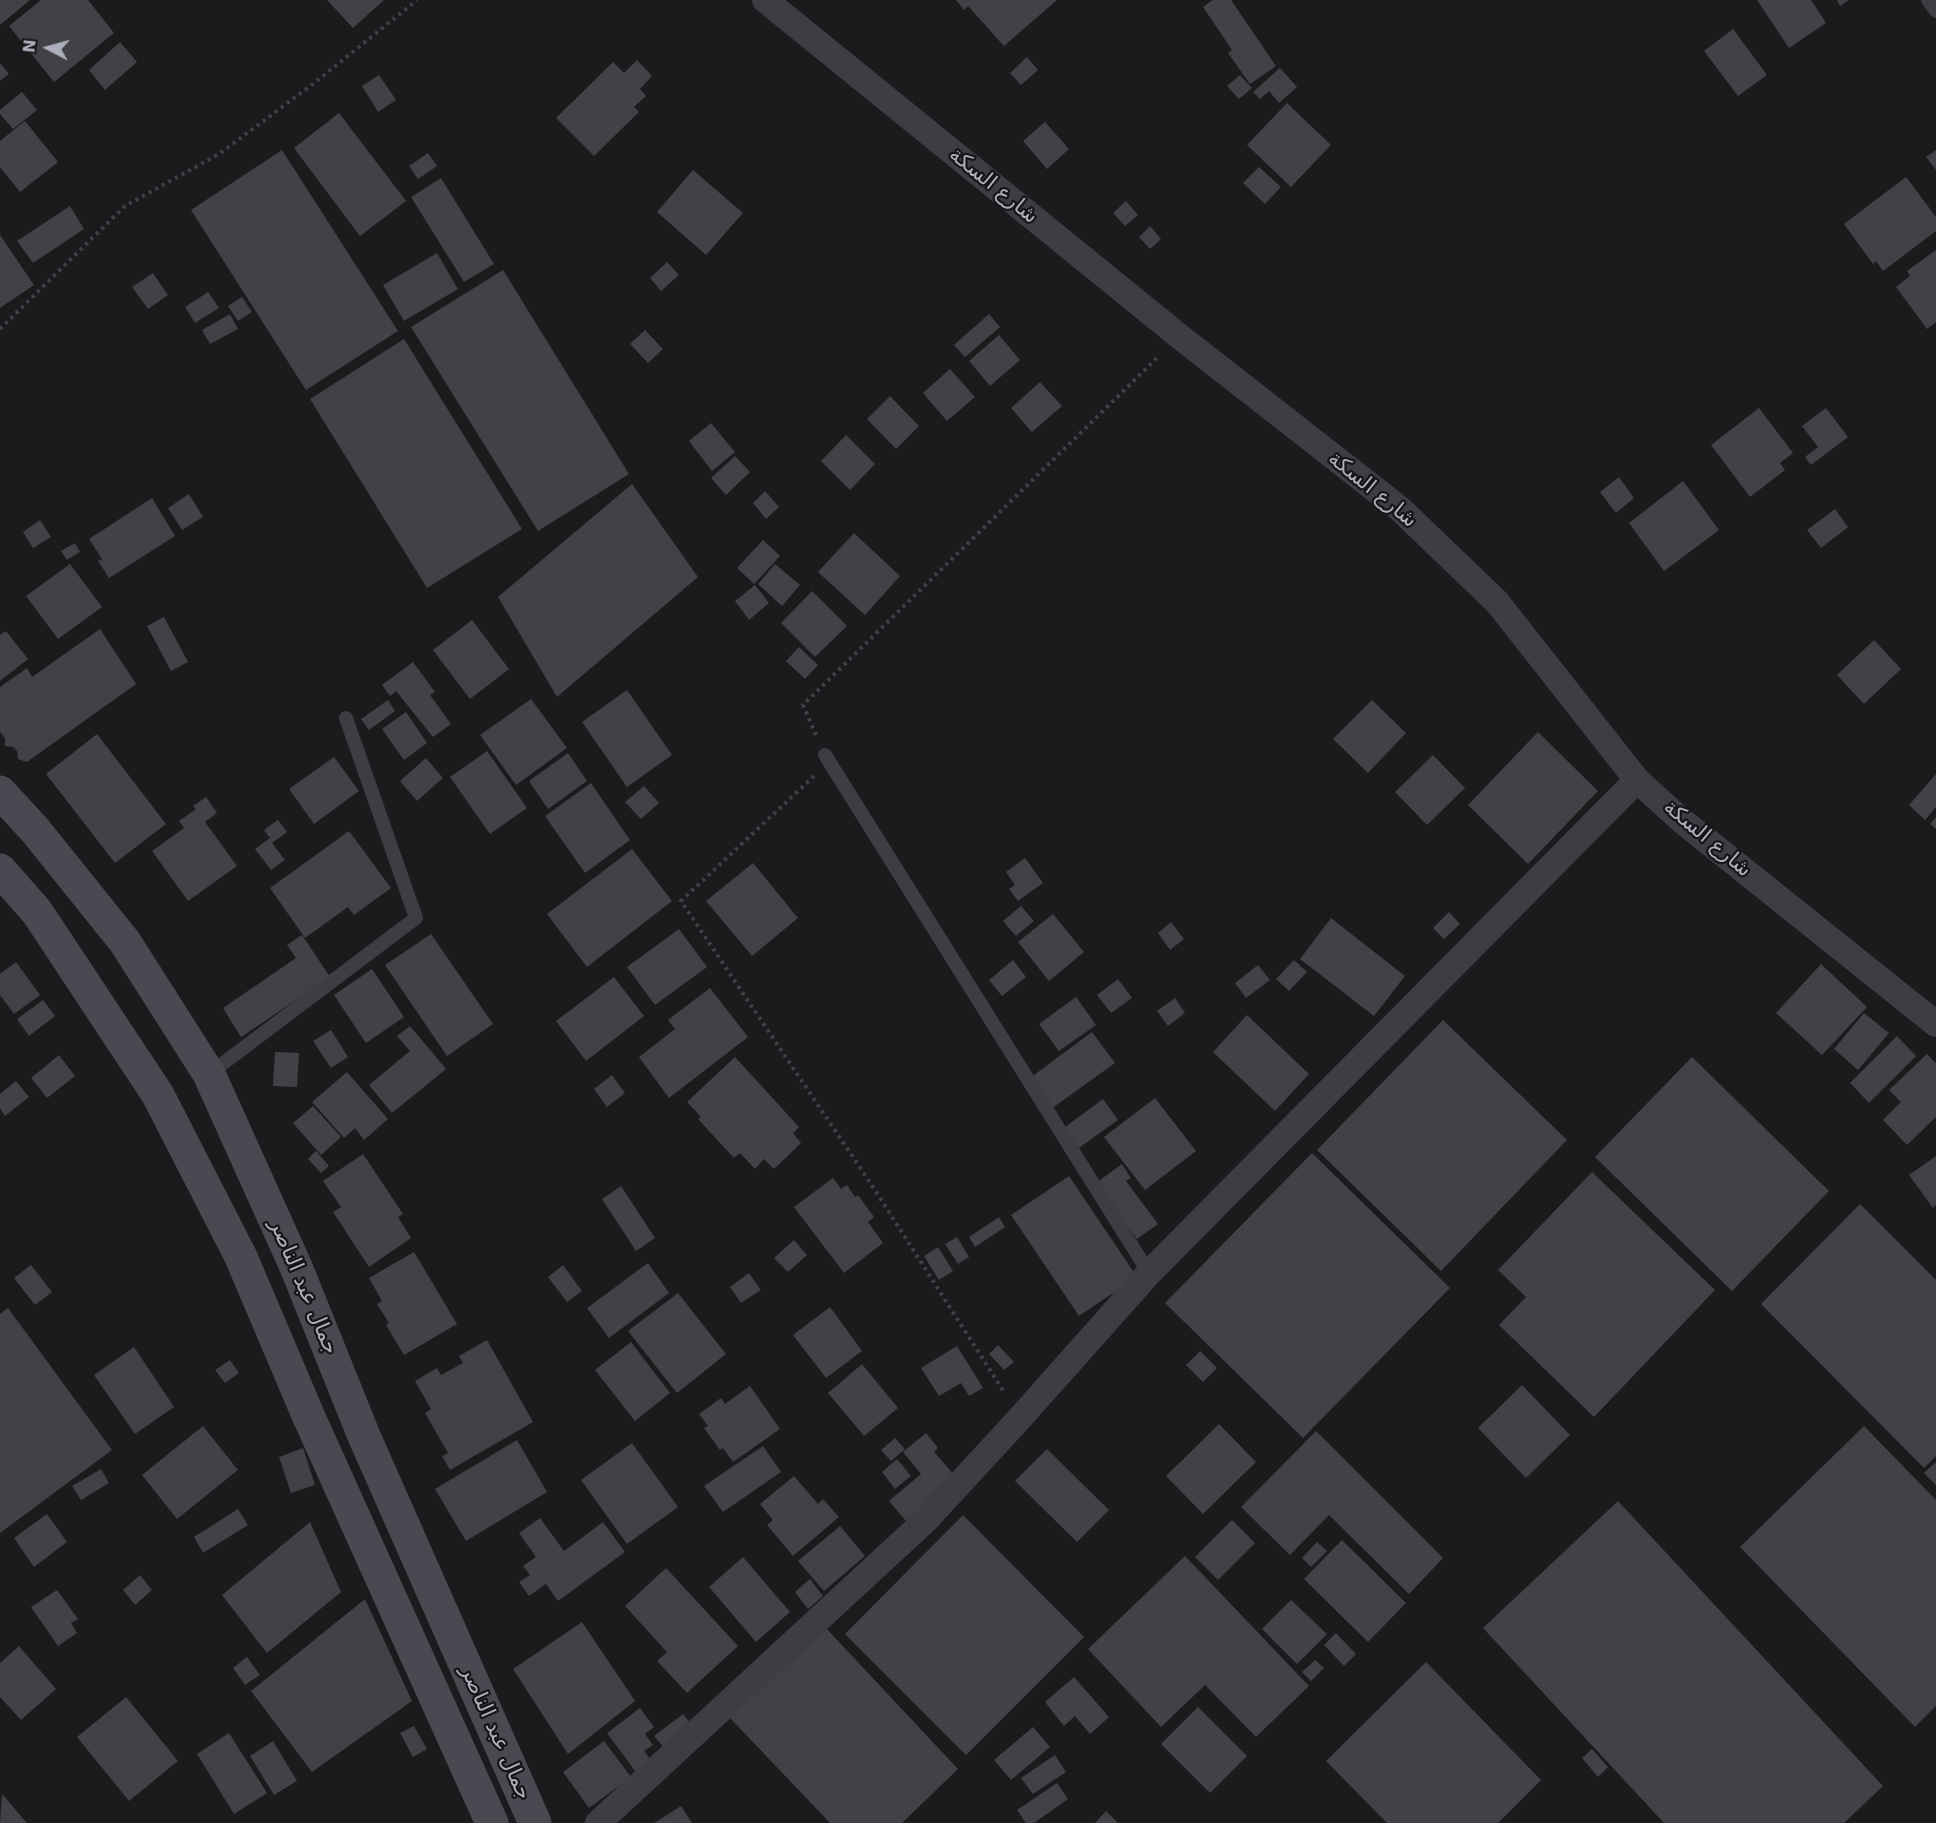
<!DOCTYPE html>
<meta charset="utf-8">
<style>
body{margin:0}
#map{position:relative;width:1936px;height:1823px;overflow:hidden;background:#1b1a1c;font-family:"DejaVu Sans",sans-serif}
canvas{display:block}
.north{position:absolute;left:18px;top:18px;width:60px;height:60px;-webkit-text-stroke:4px #161518;paint-order:stroke;rotate:276deg;font-size:16px;font-weight:700;line-height:24px;text-align:center;color:#adafbc}
.north::after{content:'';display:block;margin:auto;width:21px;height:27px;background:#adafbc;clip-path:polygon(50% 0,100% 100%,50% 72%,0 100%)}
</style>
<div id="map">
<canvas width="1936" height="1823"></canvas>
<div class="north">N</div>
</div>
<script>
const ctx = document.querySelector('canvas').getContext('2d');
ctx.lineJoin = 'round';
function fillPath(path, color) { ctx.fillStyle = color; ctx.fill(path, 'evenodd'); }
function stroke(path, color, width, dash) { ctx.strokeStyle = color; ctx.lineWidth = width; ctx.lineCap = dash ? 'butt' : 'round'; ctx.setLineDash(dash || []); ctx.stroke(path); }
function drawText(font, color, halo, rows, align = 'center') {
  ctx.font = font + ' "DejaVu Sans","Noto Naskh Arabic",sans-serif'; ctx.lineWidth = 4.5; ctx.setLineDash([]); ctx.textBaseline = 'middle'; ctx.strokeStyle = halo; ctx.fillStyle = color; for (const [text, x, y, turn = 0] of rows) {
    ctx.save(); ctx.translate(x, y); ctx.rotate((+turn || 0) * Math.PI / 180); ctx.textAlign = isNaN(turn) ? turn : align; if (halo) ctx.strokeText(text, 0, 0); ctx.fillText(text, 0, 0); ctx.restore();
  }
}
const building = new Path2D(`
 M0,0h30l-30,25z
 M41,0h47l26,33 -60,49 -45,-56z
 M327,0h57l-31,28z
 M956,0h101l-53,46 -36,-40 -4,4z
 M1213,0h18l45,66 -26,18 -22,-31 4,-3 -29,-43z
 M1757,0h54l15,23 -37,25z
 M1837,0h12l-9,6z
 M1733,29l34,46 -29,21 -34,-45z
 M120,42l17,20 -32,28 -16,-20z
 M1027,57l11,13 -17,15 -11,-12z
 M637,60l15,16 -12,13 6,7 -12,11 5,5 -45,44 -38,-38 57,-56 11,11z
 M0,63l9,11 -9,7z
 M1280,68l17,19 -18,16 -10,-12 -9,8 -7,-7z
 M379,75l17,25 -18,12 -16,-26z
 M1240,75l12,13 -13,11 -12,-13z
 M22,92l15,18 -24,19 -13,-15v-4z
 M1287,103l44,42 -40,42 -44,-42z
 M339,113l67,88 -46,35 -66,-88z
 M25,121l33,41 -38,30 -20,-25v-26z
 M1045,122l24,27 -22,20 -24,-28z
 M282,150l116,181 -92,59 -115,-180z
 M1936,150v20l-10,-13z
 M428,153l9,13 -19,13 -9,-13z
 M1259,167l22,20 -16,17 -22,-21z
 M693,170l50,43 -37,42 -49,-43z
 M1906,177l30,40v14l-53,40 -7,-10 -3,3 -29,-40z
 M441,178l53,86 -30,18 -53,-85z
 M1126,201l12,14 -13,11 -12,-13z
 M70,206l14,23 -51,34 -16,-22z
 M1150,226l11,13 -11,10 -11,-12z
 M0,235l34,50 -34,23z
 M1936,250v72l-9,7 -31,-42 14,-11 -3,-5z
 M437,253l21,36 -54,32 -21,-36z
 M667,262l12,13 -18,16 -11,-13z
 M503,270l126,204 -91,57 -127,-204z
 M153,273l15,22 -20,14 -16,-22z
 M208,292l11,16 -24,15 -10,-16z
 M242,297l10,15 -14,9 -10,-15z
 M230,314l8,15 -28,15 -8,-14z
 M989,314l11,13 -35,30 -11,-12z
 M645,330l18,19 -15,14 -18,-19z
 M999,335l21,25 -30,26 -21,-25z
 M404,339l118,190 -95,59 -117,-189z
 M950,369l25,28 -28,24 -24,-28z
 M1040,382l22,24 -30,26 -21,-24z
 M890,396l29,30 -23,23 -29,-30z
 M1759,408l34,45 -13,10 5,7 -35,27 -39,-52z
 M1826,408l22,29 -37,28 -6,-8 13,-10 -16,-21z
 M711,423l24,29 -23,19 -23,-30z
 M846,435l29,29 -25,26 -29,-29z
 M735,456l15,16 -24,23 -15,-17z
 M1619,477l15,21 -18,15 -16,-21z
 M1683,481l36,49 -55,41 -35,-48z
 M632,484l66,93 -141,120 -59,-100z
 M765,491l14,16 -13,12 -13,-16z
 M189,494l14,23 -21,13 -14,-22z
 M152,498l23,38 -66,42 -11,-17 4,-2 -13,-20z
 M1835,509l13,18 -27,21 -14,-18z
 M40,520l11,17 -18,11 -10,-16z
 M854,533l46,43 -35,39 -47,-43z
 M763,540l17,16 -26,28 -17,-16z
 M75,543l5,9 -13,8 -6,-9z
 M70,564l32,43 -44,32 -32,-43z
 M775,564l25,21 -18,21 -24,-22z
 M755,585l14,18 -20,17 -14,-19z
 M812,591l35,35 -32,31 -34,-34z
 M164,617l24,45 -17,9 -24,-45z
 M472,620l37,49 -39,30 -37,-49z
 M100,629l36,55 -109,78 -9,-3 -1,-8 -4,-4 -8,-1v-8l-5,-6v-45l27,-19 5,9z
 M6,631l22,28 -28,22v-46z
 M1874,640l27,29 -37,35 -27,-29z
 M799,647l19,18 -13,14 -19,-18z
 M413,662l22,30 -5,3 21,29 -18,13 -37,-46 -6,5 -8,-11z
 M627,690l45,65 -45,32 -45,-65z
 M531,699l36,49 -51,37 -36,-50z
 M388,700l7,11 -26,19 -8,-11z
 M1372,700l34,33 -38,40 -35,-34z
 M406,712l21,31 -23,17 -22,-31z
 M1538,732l60,59 -70,73 -60,-59z
 M97,734l69,90 -51,39 -69,-89z
 M487,751l40,57 -37,26 -40,-57z
 M568,753l19,28 -39,28 -19,-28z
 M1433,755l32,33 -38,37 -32,-33z
 M334,757l25,34 -45,33 -25,-35z
 M426,758l17,20 -26,23 -17,-20z
 M1936,774v33l-11,13 -16,-15z
 M591,783l39,57 -45,33 -40,-57z
 M644,786l15,17 -18,16 -16,-17z
 M206,797l11,16 -12,9 32,44 -49,35 -36,-50 32,-23 -5,-7 17,-12 -3,-3z
 M1936,817v12l-6,-5z
 M278,820l9,12 -15,11 13,17 -14,10 -16,-21 15,-11 -6,-8z
 M349,831l42,57 -37,27 -6,-8 -43,31 -35,-50z
 M632,849l40,52 -85,66 -40,-53z
 M1025,858l18,25 -25,18 -9,-12 6,-4 -9,-13z
 M753,863l45,55 -46,38 -46,-55z
 M1021,906l13,15 -18,15 -13,-15z
 M1449,912l11,12 -16,15 -11,-11z
 M1053,914l31,38 -35,29 -31,-39z
 M1331,918l74,58 -31,40 -74,-57z
 M1171,922l13,17 -14,11 -12,-17z
 M679,929l28,38 -52,38 -28,-38z
 M431,934l62,90 -46,32 -62,-91z
 M302,935l28,42 -89,60 -18,-29 73,-50 -9,-13z
 M1013,960l13,17 -24,19 -13,-16z
 M1294,960l13,12 -18,19 -13,-12z
 M16,962l24,33 -26,19 -14,-19v-21z
 M1821,964l46,43 -45,48 -46,-42z
 M1258,965l12,15 -24,18 -11,-15z
 M372,969l32,48 -38,26 -32,-48z
 M614,977l30,39 -58,45 -30,-40z
 M1118,979l14,19 -21,15 -14,-18z
 M710,988l38,49 -79,61 -30,-41 36,-28 -7,-9z
 M1076,997l20,28 -37,26 -20,-27z
 M1175,998l10,15 -17,13 -11,-15z
 M43,1000l12,16 -26,20 -12,-17z
 M1864,1013l25,20 -31,37 -24,-21z
 M1247,1015l62,59 -34,37 -62,-59z
 M1443,1020l124,120 -126,131 -124,-121z
 M410,1026l36,43 -54,44 -23,-28 41,-34 -13,-15z
 M331,1030l17,27 -17,11 -18,-27z
 M1092,1032l23,31 -64,46 -21,-31z
 M1897,1036l19,20 -47,47 -19,-20z
 M275,1052l24,1 -2,34 -24,-1z
 M1927,1054l9,9v54l-29,28 -24,-25 18,-18 -12,-12z
 M59,1055l16,21 -28,22 -16,-20z
 M735,1057l64,70 -6,6 8,10 -27,26 -10,-10 -9,10 -15,-16 -6,5 -36,-39 3,-2 -14,-15z
 M1692,1057l137,134 -97,100 -137,-134z
 M347,1072l41,47 -24,21 -9,-12 -11,10 -32,-36z
 M612,1075l13,18 -18,14 -13,-18z
 M16,1081l13,16 -24,19 -5,-8v-14z
 M1155,1098l41,53 -51,39 -41,-53z
 M1103,1099l15,21 -42,30 -15,-20z
 M313,1106l28,31 -20,18 -28,-32z
 M316,1151l13,15 -8,7 -13,-14z
 M1312,1153l138,135 -147,150 -138,-135z
 M363,1154l40,60 -5,3 13,21 -42,29 -36,-55 8,-5 -18,-26z
 M1936,1156v49l-3,3 -24,-33z
 M1122,1164l9,14 -5,3 32,43 -21,15 -41,-56z
 M1592,1172l123,118 -121,127 -95,-92 27,-28 -28,-27z
 M1069,1176l68,101 -58,39 -68,-101z
 M833,1178l8,11 6,-4 8,12 3,-2 16,22 -6,5 15,21 -39,30 -50,-66z
 M621,1186l34,52 -19,13 -34,-52z
 M1860,1204l76,76v176l-12,12 -163,-164z
 M999,1217l6,10 -30,20 -6,-10z
 M957,1237l12,20 -11,7 -13,-20z
 M794,1240l13,15 -19,17 -14,-14z
 M938,1247l15,24 -14,9 -15,-24z
 M414,1252l43,72 -53,31 -18,-30 3,-2 -12,-19 5,-3 -13,-23z
 M648,1263l21,30 -60,45 -22,-30z
 M31,1265l21,27 -17,13 -21,-27z
 M563,1265l19,26 -15,11 -19,-25z
 M749,1273l12,17 -20,13 -11,-16z
 M678,1293l48,61 -49,39 -49,-62z
 M830,1307l32,44 -36,27 -33,-43z
 M8,1308l104,142 -112,83v-219z
 M487,1340l46,82 -83,48 -8,-14 6,-3 -23,-40 6,-4 -16,-28 22,-13 4,7 22,-12 -4,-7z
 M631,1342l39,51 -35,28 -40,-51z
 M998,1345l16,17 -10,8 -15,-16z
 M957,1346l26,42 -14,8 -8,-13 -22,13 -18,-28z
 M134,1347l40,60 -39,27 -41,-59z
 M1200,1351l17,17 -14,14 -17,-17z
 M230,1360l9,13 -14,10 -10,-13z
 M862,1364l36,44 -34,28 -36,-43z
 M1522,1385l48,50 -44,43 -48,-50z
 M750,1386l30,43 -47,33 -10,-14 -3,2 -16,-22 4,-2 -9,-12 22,-16 4,6z
 M1219,1424l37,38 -53,52 -37,-38z
 M203,1426l35,44 -61,49 -35,-44z
 M1864,1426l72,74v206l-21,21 -175,-180z
 M1316,1431l127,127 -34,36 -80,-79 -39,40 -49,-48z
 M926,1433l12,15 -4,4 23,26 -51,43 -17,-20 32,-27 -18,-22z
 M895,1438l10,11 -14,12 -10,-11z
 M517,1440l30,52 -81,49 -31,-52z
 M632,1443l46,64 -51,37 -46,-64z
 M763,1446l18,26 -58,40 -19,-26z
 M303,1448l12,37 -24,8 -12,-36z
 M1047,1449l62,61 -32,32 -62,-61z
 M897,1459l14,17 -16,13 -13,-17z
 M1936,1462v23l-12,-12z
 M101,1469l8,14 -28,17 -9,-14z
 M794,1476l24,28 5,-5 16,18 -46,39 -26,-31 6,-5 -13,-16z
 M1618,1501l265,285 -39,37h-180l-181,-195z
 M238,1509l10,16 -45,28 -9,-16z
 M47,1514l20,28 -33,25 -20,-29z
 M963,1515l121,122 -118,118 -121,-121z
 M540,1518l24,33 39,-29 22,30 -67,49 -12,-17 -17,12 -10,-14 11,-7 -7,-9 13,-9 -17,-24z
 M1232,1520l23,23 -37,37 -23,-23z
 M310,1522l31,70 -74,61 -45,-58z
 M840,1526l25,30 -41,35 -26,-30z
 M1342,1540l64,63 -38,39 -64,-63z
 M1317,1542l10,9 -16,16 -9,-9z
 M1185,1556l124,130 -53,51 -51,-52 -44,42 -73,-78z
 M743,1557l47,55 -34,30 -47,-55z
 M666,1568l72,78 -51,47 -30,-32 10,-9 -42,-46z
 M140,1575l12,15 -17,15 -12,-15z
 M810,1579l13,17 -15,13 -13,-17z
 M57,1590l21,29 -7,4 6,10 -19,13 -27,-39z
 M365,1599l47,102 -100,71 -61,-81z
 M1291,1600l36,34 -30,30 -35,-35z
 M582,1622l53,79 -67,53 -55,-85z
 M825,1627l133,142 -56,54h-72l-100,-105z
 M1336,1633l20,21 -12,12 -20,-21z
 M19,1646l37,43 -35,31 -21,-23v-34z
 M247,1657l13,18 -15,10 -12,-17z
 M1315,1660l9,8 -13,13 -9,-9z
 M1426,1662l115,118 -43,43h-111l-61,-62z
 M1074,1677l35,40 -19,17 -15,-18 -11,10 -19,-24z
 M126,1697l52,64 -49,40 -52,-64z
 M1198,1707l49,49 -37,37 -49,-49z
 M640,1708l14,19 -9,7 8,11 -9,6 10,13 -16,11 -31,-42z
 M683,1714l13,16 -28,22 -14,-16z
 M414,1726l13,23 -14,8 -13,-24z
 M1033,1727l17,20 -39,33 -17,-20z
 M229,1733l38,60 -33,21 -37,-60z
 M273,1741l24,40 -23,14 -24,-39z
 M604,1741l27,36 -42,31 -26,-36z
 M1592,1749l16,18 -10,10 -16,-19z
 M1055,1755l11,17 -33,22 -12,-16z
 M1057,1783l11,16 -34,24h-8l-9,-13z
 M2,1794l25,29h-27z
 M681,1806l11,17h-38z
 M1106,1811l12,12h-23z`);
const path = new Path2D(`
 M0,329l125,-123 94,-52 94,-70 104,-84
 M816,735l-13,-30 356,-349
 M814,776l-133,125 190,283 133,208`);
const service = new Path2D(`
 M1928,0l8,11
 M825,755l324,518
 M209,1074l207,-156 -70,-200`);
const minor = new Path2D(`
 M765,0l414,336 220,172 98,94 140,178 44,40 255,204
 M598,1823l328,-303 94,-102 129,-145 488,-493`);
const secondary = new Path2D(`
 M0,792l35,38 90,112 84,132 87,193 68,169 171,387
 M0,870l37,42 121,183 83,162 67,158 184,408`);
const streetNames = [
 ["شارع السكة",993,186,39],
 ["شارع السكة",1372,490,39],
 ["شارع السكة",1707,839,40],
 ["جمال عبد الناصر",303,1287,67],
 ["جمال عبد الناصر",495,1733,66]
];
fillPath(building, '#424246');
stroke(path, '#414248', 4, [3, 4.5]);
stroke(service, '#3d3d43', 14);
stroke(minor, '#3d3d43', 26);
stroke(secondary, '#494a51', 33);
drawText('21px', '#adafbc', '#161518', streetNames);
</script>
